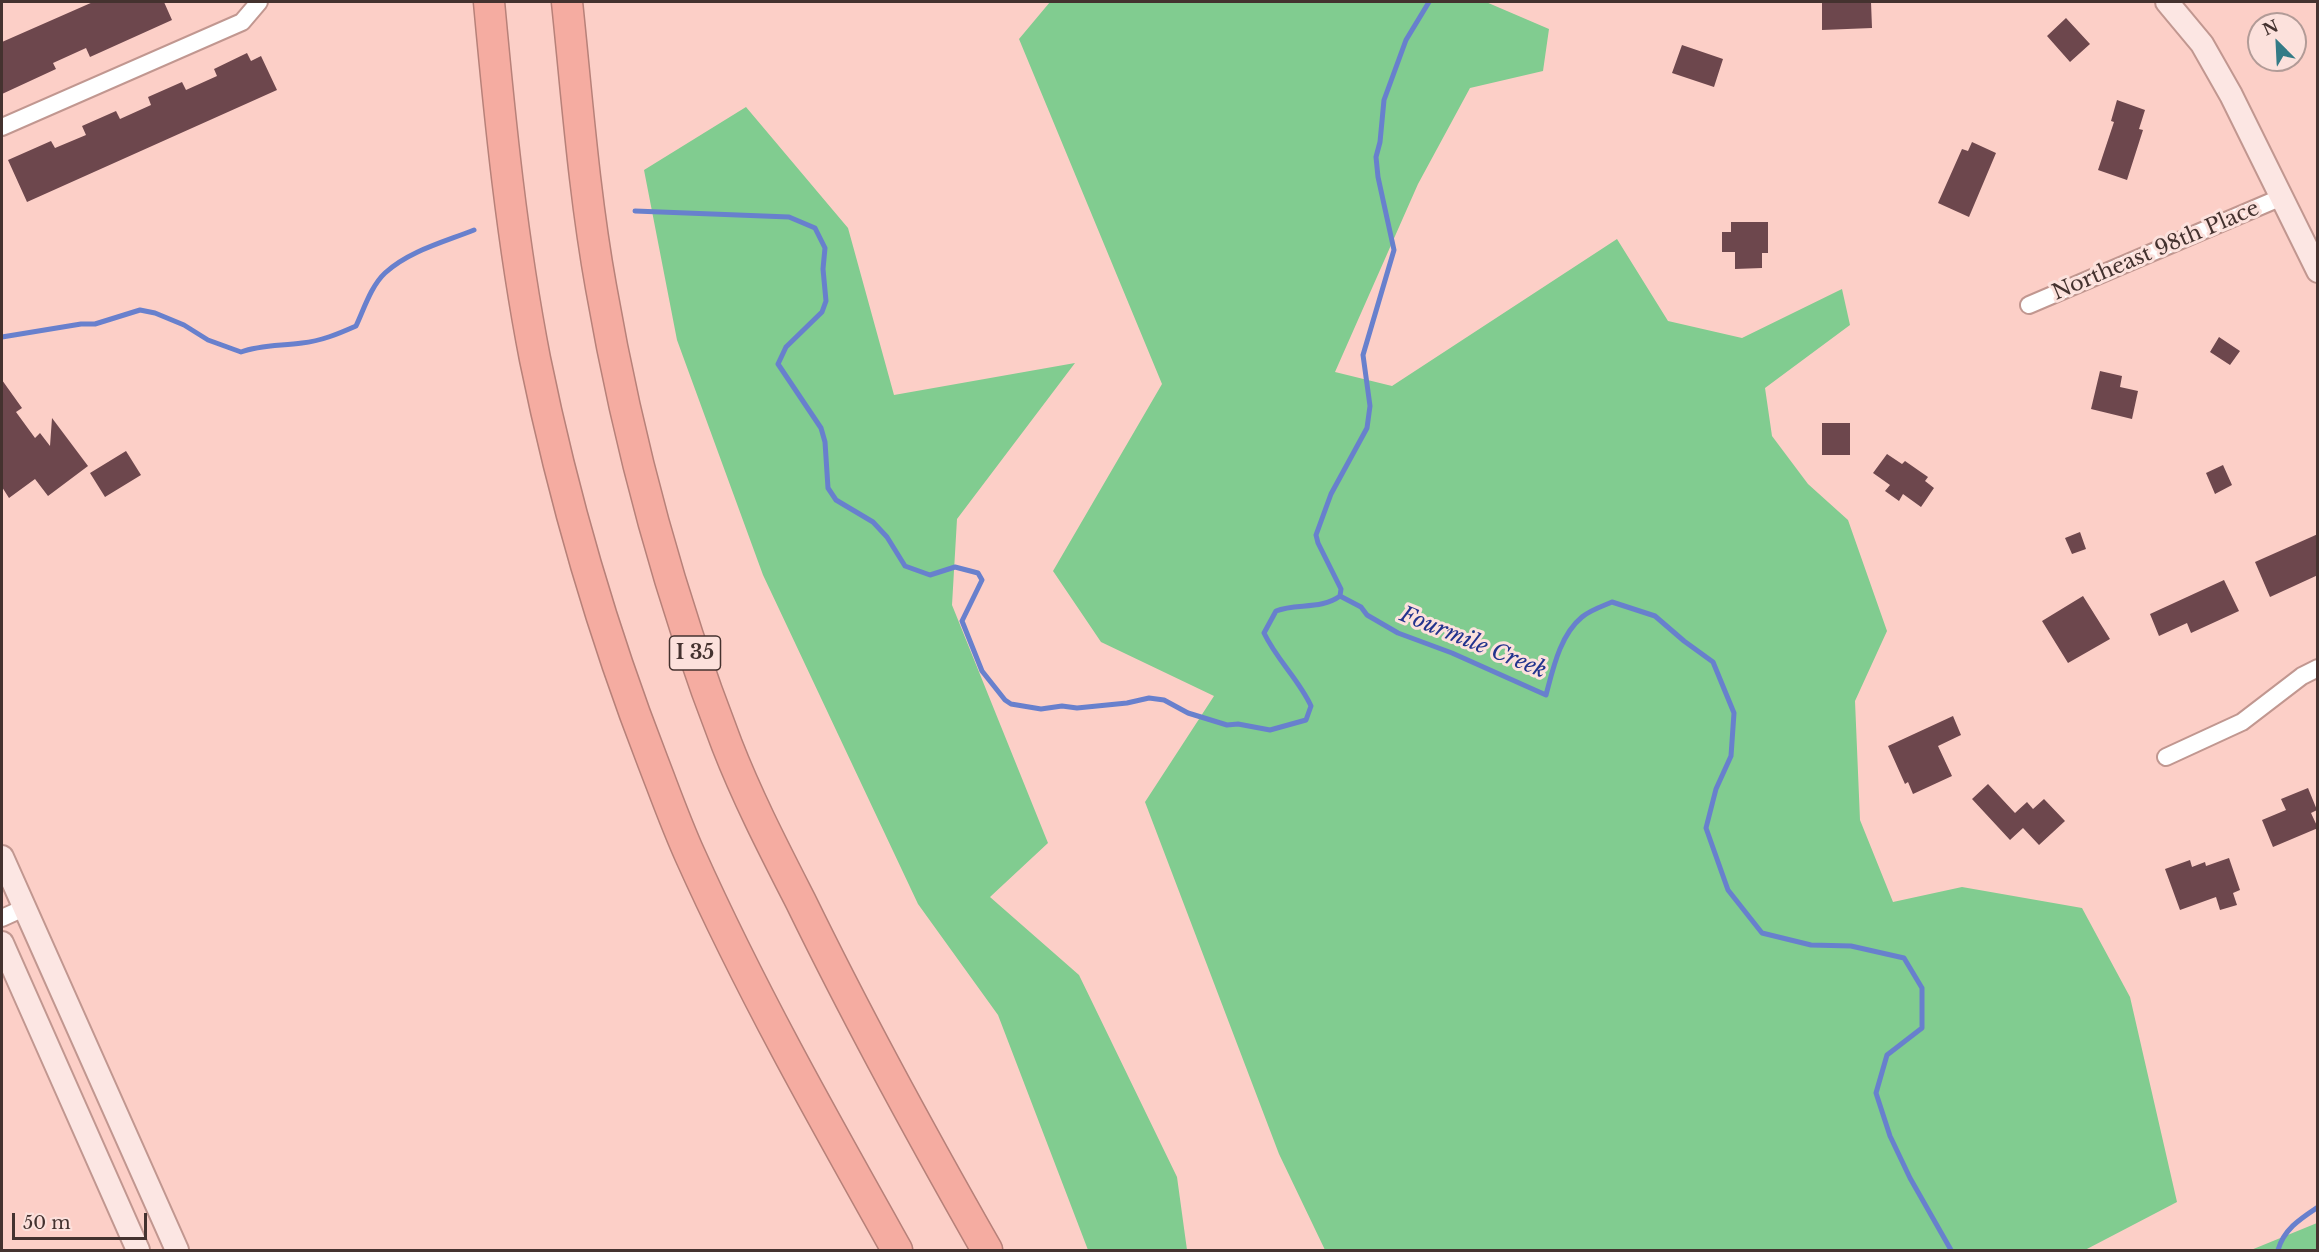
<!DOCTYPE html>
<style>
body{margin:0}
#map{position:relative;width:2319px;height:1252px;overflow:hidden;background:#fccfc7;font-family:"Libre Baskerville",serif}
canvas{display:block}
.frame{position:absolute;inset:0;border:3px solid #44322f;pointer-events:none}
.north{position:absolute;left:2247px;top:12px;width:60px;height:60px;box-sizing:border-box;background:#fce1dc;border:2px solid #b29b97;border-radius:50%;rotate:336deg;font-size:16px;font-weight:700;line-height:24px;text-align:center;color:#44322f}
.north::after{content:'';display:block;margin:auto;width:21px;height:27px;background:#347b86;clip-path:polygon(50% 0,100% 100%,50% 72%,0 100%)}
.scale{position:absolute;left:12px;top:1213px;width:135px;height:27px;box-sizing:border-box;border:3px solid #44322f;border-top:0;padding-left:8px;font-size:18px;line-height:21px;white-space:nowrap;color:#44322f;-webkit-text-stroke:4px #fce1dc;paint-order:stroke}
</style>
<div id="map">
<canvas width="2319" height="1252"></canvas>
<div class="frame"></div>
<div class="north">N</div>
<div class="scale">50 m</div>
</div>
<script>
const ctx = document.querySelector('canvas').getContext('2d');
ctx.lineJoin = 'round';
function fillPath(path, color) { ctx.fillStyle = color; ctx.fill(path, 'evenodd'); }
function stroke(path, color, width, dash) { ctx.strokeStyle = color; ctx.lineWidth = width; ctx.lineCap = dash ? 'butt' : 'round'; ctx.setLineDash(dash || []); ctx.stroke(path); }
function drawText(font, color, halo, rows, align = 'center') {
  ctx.font = font + ' "Libre Baskerville",serif'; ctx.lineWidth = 6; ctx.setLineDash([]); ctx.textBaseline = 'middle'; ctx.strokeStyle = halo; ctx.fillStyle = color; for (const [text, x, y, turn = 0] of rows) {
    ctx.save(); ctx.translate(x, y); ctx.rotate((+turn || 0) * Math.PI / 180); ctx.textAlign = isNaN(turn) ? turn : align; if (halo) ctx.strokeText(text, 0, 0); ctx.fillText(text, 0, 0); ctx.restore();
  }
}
const green = new Path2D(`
 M1050,2h436l63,27 -6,42 -73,17 -52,96 -83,188 57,14 225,-147 51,82 74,17 100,-49 8,36 -85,63 7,48 36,48 40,36 39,111 -32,70 5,119 33,82 69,-15 120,21 48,89 47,205 -92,48h-760l-46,-96 -134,-352 69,-106 -113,-54 -48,-71 109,-187 -143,-345z
 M746,107l102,121 46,167 181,-32 -118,156 -5,86 96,238 -58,54 89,78 98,202 10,73h-99l-90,-235 -80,-111 -155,-329 -86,-235 -33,-170z
 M2317,1223v27h-66z`);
const stream = new Path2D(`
 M635,211l154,6 26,11 10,20 -2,21 3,32 -4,11 -36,35 -8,17 43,64 4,14 3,46 8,12 37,22 14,15 18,29 25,9 25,-8 23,6 4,7 -20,41 20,50 23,29 6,4 30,5 21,-3 15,2 50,-5 22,-5 15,2 24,13 39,12 11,-1 32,6 36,-10 5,-14c-12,-26 -34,-46 -47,-73l12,-22c20,-8 45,-1 64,-15
 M2,337l79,-13h14l45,-14 15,3 29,12 24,15 33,12c19,-7 40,-6 61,-9 19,-2 36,-9 54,-17 8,-17 15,-40 29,-53 24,-22 59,-31 89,-43
 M1340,596l21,11 6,8 31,18 54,20 94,42c7,-26 14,-60 36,-78 8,-7 21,-11 30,-15l43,14 29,25 29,21 21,51 -3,43 -15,33 -10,39 22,62 34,43 49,12 40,1 53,12 18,30v40l-35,27 -11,38 14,43 20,42 41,72
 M1340,596l1,-7 -23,-46 -2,-8 15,-41 36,-66 3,-22 -7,-51 31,-105 -16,-73 -2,-20 4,-15 4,-42 22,-60 23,-38
 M2278,1250c6,-21 22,-31 40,-43`);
const building = new Path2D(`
 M93,2h71l8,18 -82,37 -4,-9 -33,15 3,6 -54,25v-52z
 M1822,2h49l1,26 -50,2z
 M2066,18l24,26 -20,18 -23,-26z
 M1682,45l41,14 -9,28 -42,-14z
 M247,53l4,8 10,-5 16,34 -250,112 -19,-42 43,-19 4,7 31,-13 -4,-9 34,-15 4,8 31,-14 -3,-8 34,-15 4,8 31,-14 -3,-7z
 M2117,100l28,10 -6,19 4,1 -16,50 -29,-10 16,-48 -3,-1z
 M1972,142l24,11 -27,64 -31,-14 24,-54 6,2z
 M1731,222h37v31h-6v15l-27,1v-17h-13v-20h9z
 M2219,337l21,14 -10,14 -20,-13z
 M2100,371l22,5 -2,11 18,4 -6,28 -41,-10z
 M2,380l20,28 -6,4 19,26 5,-5 10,13 2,-28 36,48 -40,30 -13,-17 -26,19 -7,-11z
 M1822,423h28v32h-28z
 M126,451l15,24 -36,22 -15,-24z
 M1887,454l15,10 3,-3 23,16 -3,4 9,7 -13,19 -18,-13 -4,7 -14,-10 5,-6 -17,-12z
 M2223,465l9,20 -17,9 -9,-21z
 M2080,532l6,17 -14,5 -7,-16z
 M2318,534v41l-48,22 -15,-35z
 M2224,580l15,31 -48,22 -4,-10 -28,13 -9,-22z
 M2083,596l27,43 -42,24 -26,-42z
 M1953,716l8,19 -23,11 14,30 -39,18 -5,-12 -3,2 -17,-38z
 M1988,784l27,29 12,-11 6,7 11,-10 21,22 -26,24 -16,-17 -13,12 -38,-41z
 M2308,788l9,22 -6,3 7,15 -45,19 -11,-27 24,-10 -5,-11z
 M2229,858l11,32 -7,3 4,12 -17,5 -4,-13 -36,13 -15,-41 25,-9 2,7 13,-5 1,4z`);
const street = new Path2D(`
 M2,127l240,-105 17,-20
 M2029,305l253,-108
 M2166,757l76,-35 60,-46 16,-8
 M2,918l22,-10`);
const secondary = new Path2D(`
 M2167,2l35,42 29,51 87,176
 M2,857l175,393
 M2,943l136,307`);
const highway = new Path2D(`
 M489,2c11,119 23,239 46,357 28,137 67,272 118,403 12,31 23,62 37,93 61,136 134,265 207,395
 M567,2c10,95 17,191 34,285 27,155 69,311 126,458 21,54 48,106 74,157 58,119 121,234 186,348`);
const shields = [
 [695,653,51]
];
const shieldNames = [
 ["I 35",695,653]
];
const streetNames = [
 ["Northeast 98th Place",2156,251,-23]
];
const waterNames = [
 ["Fourmile Creek",1473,643,22]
];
fillPath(green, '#81cc90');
stroke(stream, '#6880cd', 5);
fillPath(building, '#6d474d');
stroke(street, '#c19790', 20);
stroke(secondary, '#c19790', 26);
stroke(highway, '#b78179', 33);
stroke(street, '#fff', 16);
stroke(secondary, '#fce6e3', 22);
stroke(highway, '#f5aca1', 30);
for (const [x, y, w] of shields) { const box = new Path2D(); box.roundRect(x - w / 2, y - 17, w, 34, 4.5); ctx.fillStyle = '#fce1dc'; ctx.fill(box); stroke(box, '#44322f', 1.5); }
drawText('bold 20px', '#44322f', null, shieldNames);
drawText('21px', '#44322f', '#fce1dc', streetNames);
drawText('italic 22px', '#22338d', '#fce1dc', waterNames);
</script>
